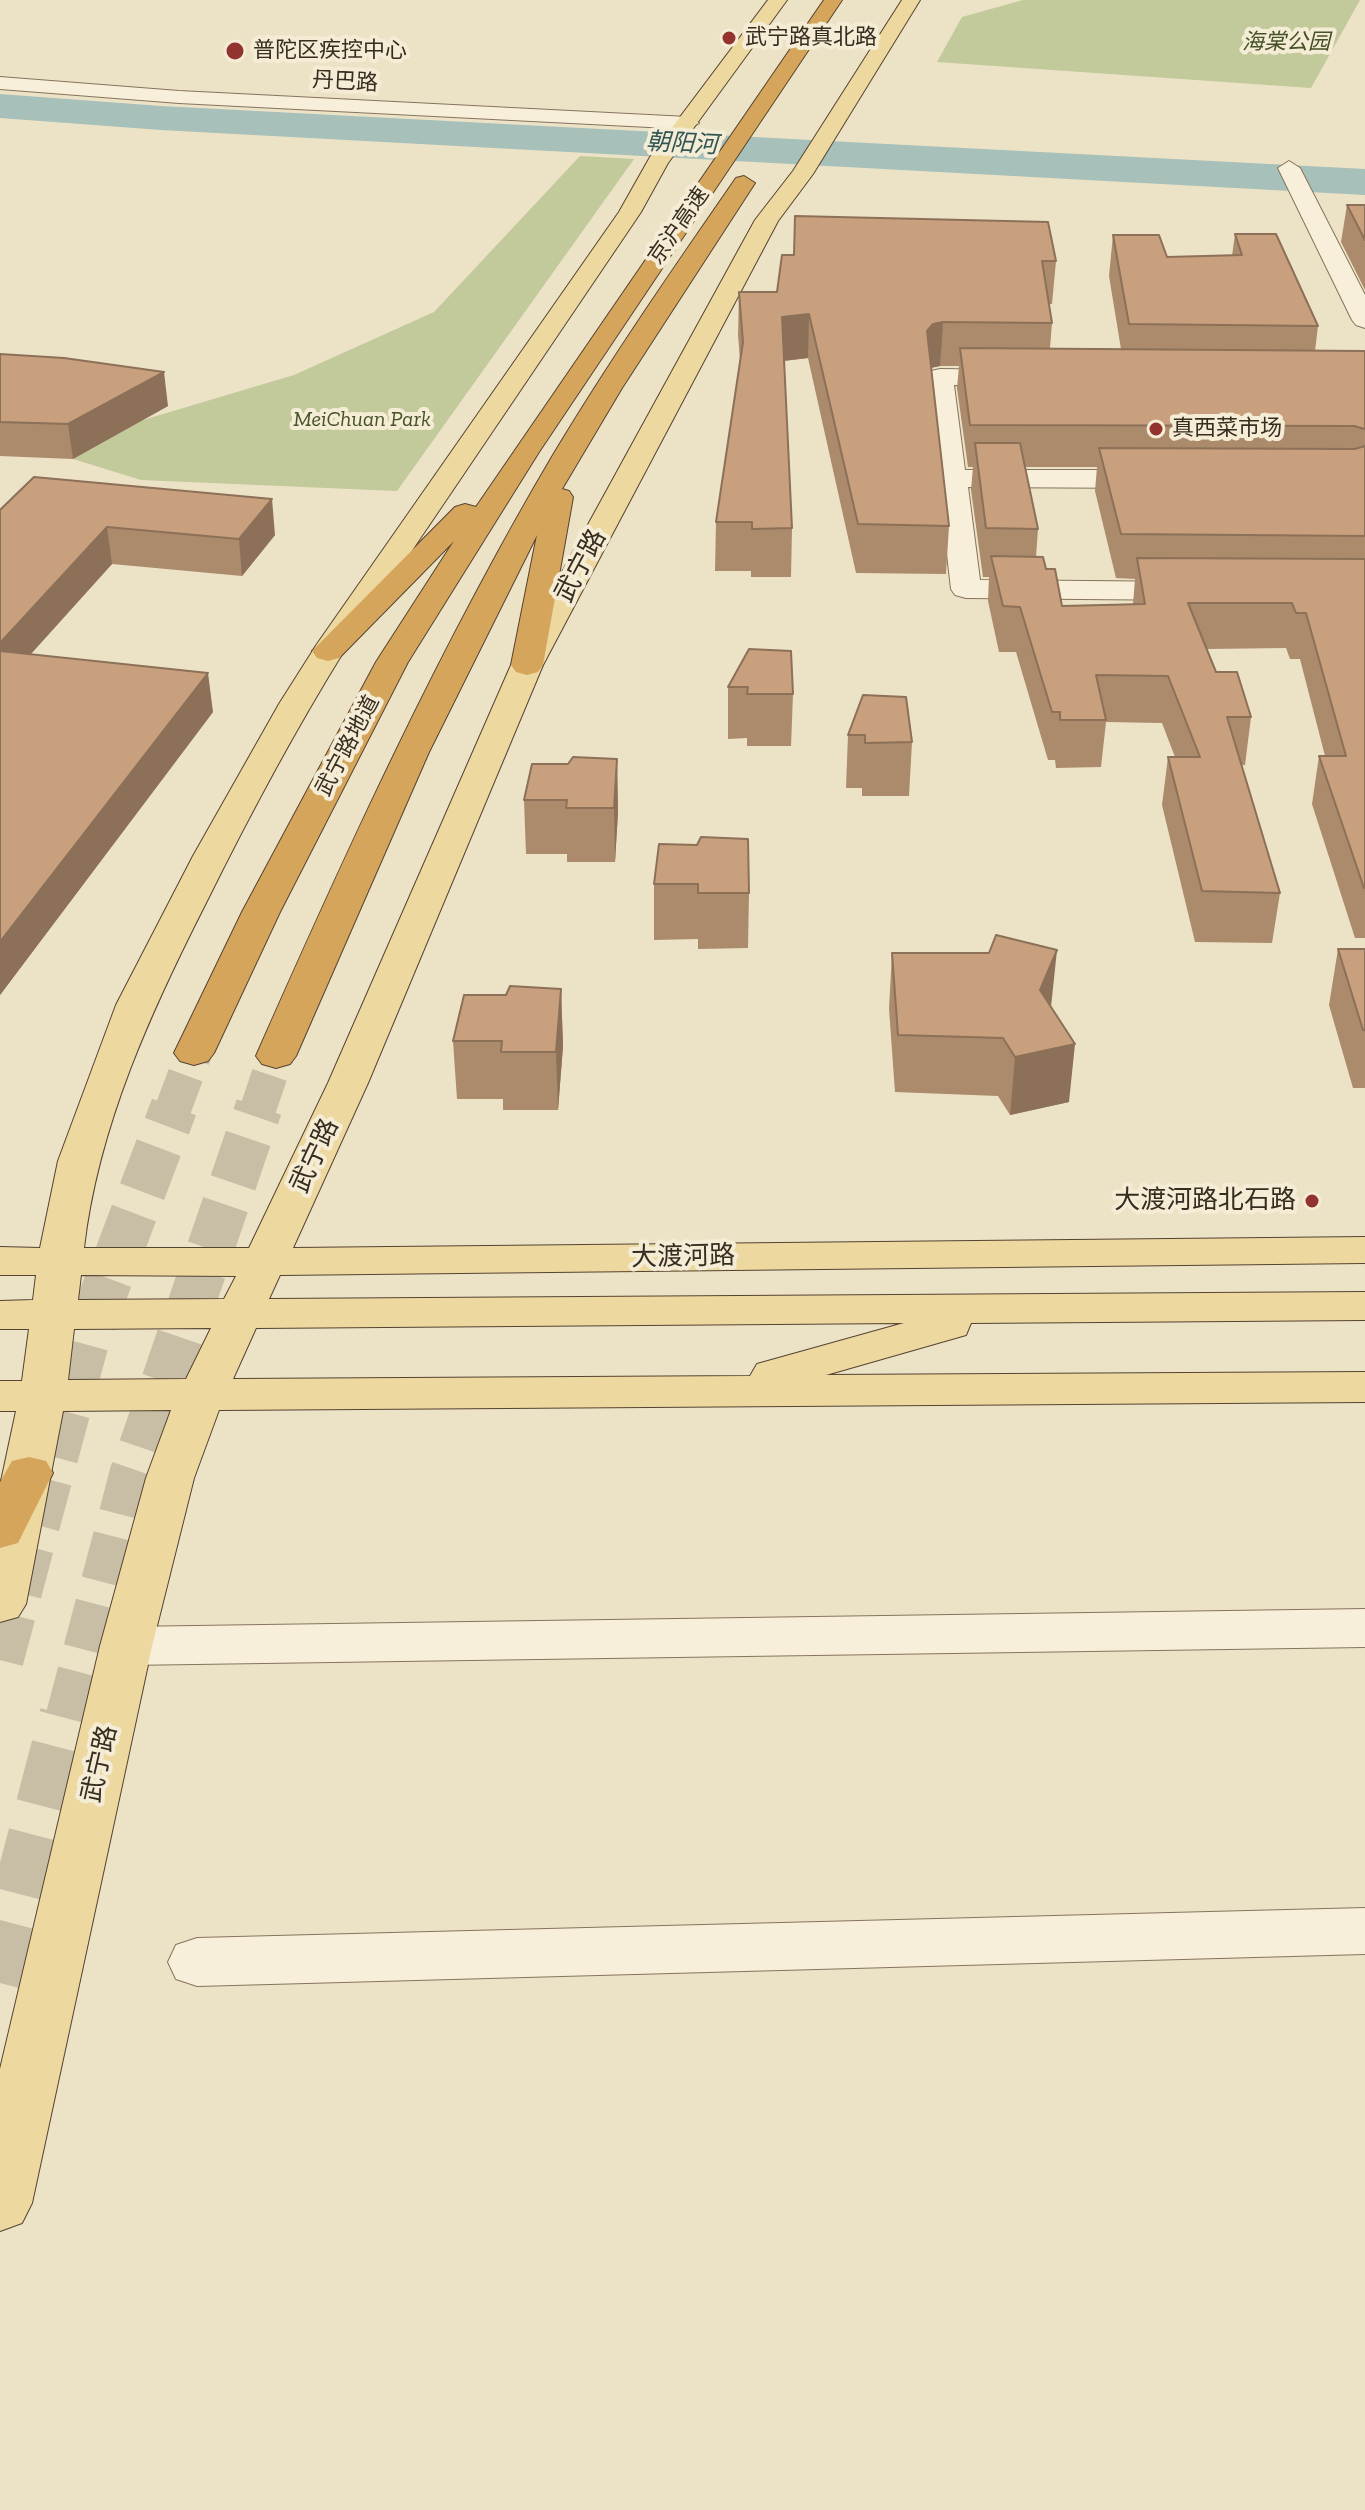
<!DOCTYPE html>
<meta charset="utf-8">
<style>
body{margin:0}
canvas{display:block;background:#ece2c6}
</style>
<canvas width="1365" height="2510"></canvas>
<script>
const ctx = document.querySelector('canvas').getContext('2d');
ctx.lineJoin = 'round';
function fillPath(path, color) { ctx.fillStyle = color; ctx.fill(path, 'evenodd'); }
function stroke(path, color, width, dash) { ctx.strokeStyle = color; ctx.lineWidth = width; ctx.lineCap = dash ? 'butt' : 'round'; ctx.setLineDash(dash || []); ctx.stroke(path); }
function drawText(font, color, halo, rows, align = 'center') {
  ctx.font = font + ' "Zilla Slab","Noto Sans SC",serif'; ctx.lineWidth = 8; ctx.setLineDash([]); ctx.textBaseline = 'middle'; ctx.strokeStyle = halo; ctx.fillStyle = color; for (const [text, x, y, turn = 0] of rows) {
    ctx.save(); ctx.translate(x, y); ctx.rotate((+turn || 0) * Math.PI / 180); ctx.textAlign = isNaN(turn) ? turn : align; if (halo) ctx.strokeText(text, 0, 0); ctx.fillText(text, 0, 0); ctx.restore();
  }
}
const green = new Path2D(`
 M1023,0h337l-49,88 -374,-26 25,-45z
 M580,156l54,3 -237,332 -256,-11 -68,-21 70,-39 151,-45 140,-63z`);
const river = new Path2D(`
 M0,94l161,12 1204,63v26l-1204,-65 -161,-12z`);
const highwayTunnelFar2 = new Path2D(`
 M173,1109l21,-56
 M258,1109l18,-53`);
const highwayTunnelFar1 = new Path2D(`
 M0,1660l86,-320 88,-233
 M69,1718l64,-244 126,-367`);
const highwayTunnel = new Path2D(`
 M0,1983l70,-267`);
const minor = new Path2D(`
 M0,77l179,14 509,26 11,6 -11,6 -509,-26 -179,-14z
 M1289,161l11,7 65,127v33l-9,-3 -4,-5 -74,-152z
 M940,369l76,1 9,2 4,6 -4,6 -9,2 -62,-1 11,85h189l10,3 4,6 -4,6 -10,3 -186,-1 12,93 215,2 11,3 4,6 -4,6 -11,3 -229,-2 -11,-3 -4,-6 -24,-212 4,-6z
 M1365,1609v38l-1239,18 -18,-6 -8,-13 8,-13 18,-6z
 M1365,1908v46l-1168,32 -21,-7 -8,-17 8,-17 21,-7z`);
const major = new Path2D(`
 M768,0h19l-119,163 -27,49 -297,439c-50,81 -95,165 -137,250 -55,108 -109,225 -123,347h165l79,-165 183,-418 244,-445 38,-49 109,-171h18l-107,174 -35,47 -235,444 -175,418 -75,165 1072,-11v26l-1085,12 -11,24 1096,-7v28l-394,3 -5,12 -140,40 539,-3v30l-1146,8 -25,68 -42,168 -120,557 -10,20 -22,8v-162l100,-423 46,-168 25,-68 -108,1 -37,193 -8,13 -18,5v-136l16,-75h-16v-30h22l7,-52h-29v-28l33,-1 3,-25h-36v-28l40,1 18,-87 58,-156 77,-149 86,-152 38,-60 302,-432 31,-55zM81,1275l155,1 -12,23 -146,1zM904,1323l-147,41 -7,12 -517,3 23,-51zM211,1328l-25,51 -118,1 6,-51z`);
const highway = new Path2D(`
 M824,0h18l-303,452 -131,210 -128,250 -66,141 -6,8 -14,4 -14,-4 -6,-8 68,-141 134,-250 78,-121 -115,117 -11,3 -11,-3 -5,-7 143,-144 10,-3 11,3z
 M744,176l11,7 -133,205 -60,101 7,2 4,6 -30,168 -5,7 -11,3 -11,-3 -5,-7 26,-130 -108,217 -133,304 -6,8 -14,4 -14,-4 -6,-8c90,-204 183,-408 297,-601 57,-95 120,-186 183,-277z
 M29,1457l17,4 7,12 -35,70 -18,5v-66l12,-21z`);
const wall = new Path2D(`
 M1347,205h18v85l-24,-48z
 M1235,234l83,92 -3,25h50v587h-10l-43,-134 7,-48h6l-25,-97h-10l-4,-11 -80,1 10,23 35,45 -6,48h-4l39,128 -8,50 -77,-1 -33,-137 6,-48h7l-13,-34 -56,-1 -5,45 -45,1 -1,-8h-7l-32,-108h-17l-11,-51 1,-24h-6l-12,-87 2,-23h-5l-11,-79 2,-22h-19l-9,2 18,158 -3,48 -90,-1 -48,-215 -24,3 8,167 -1,49h-40v-6h-36l1,-49 24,-162 -2,-25 1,-43h38l5,-37 274,6 -4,43h-3l3,19 -2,25 71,1 -12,-73 4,-41 54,22 65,-1zM1025,467h72l-2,24 21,87 19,1 -2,25 -71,2 -16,-37 -10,-12 2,-28z
 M0,354l168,52 -95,53 -73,-3z
 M0,510l275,25 -33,41 -130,-12 -81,90 182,58 -213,283z
 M749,649l44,45 -2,52h-44v-8l-19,1v-52z
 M863,695l49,47 -3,54h-47v-8h-16l2,-53z
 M617,759l1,53 -3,50h-48v-8h-41l-2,-54z
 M659,844l90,49 -1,55 -50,1v-10l-44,1v-56z
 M1338,949h27v139h-12l-24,-83z
 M892,953l159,54 18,95 -59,13 -12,-19 -103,-4 -6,-83z
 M561,989l2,57 -5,64h-55v-11h-46l-4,-58 53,-46z`);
const shadedWall = new Path2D(`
 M809,314l-1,44 -26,3v-44z
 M943,322l-3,44 -10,2 -3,-37 6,-7z
 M164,372l4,34 -95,53 -5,-35z
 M272,499l3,36 -33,41 -3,-37z
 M107,527l5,37 -112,124v-45z
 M208,673l5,39 -213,283v-53z
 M617,759l1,53 -3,50 -1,-54z
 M1057,950l-6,57 -11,-17z
 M561,989l2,57 -5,64 -2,-58z
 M1075,1044l-6,58 -59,13 5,-58z`);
const building = new Path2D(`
 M1347,205h18v35z
 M795,216l253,6 8,39h-14l10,62 -109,-1 -10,2 -6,7 22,195 -91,-2 -49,-210 -27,3 10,211 -40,1v-7h-36l27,-180 -4,-50h38l5,-37h12z
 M1235,234h41l42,92 -189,-2 -16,-89h46l8,22 75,-2z
 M960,348l405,3v78l-11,-3 -384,-1z
 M0,354l64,4 100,14 -96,52 -68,-2z
 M975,443h45l18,86 -52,-1z
 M1365,446v90l-244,-2 -22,-86 256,1z
 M34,477l238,22 -33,40 -132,-12 -107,116v-133z
 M991,556l52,1 3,12h9l7,37 83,-2 -8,-46 228,1v329h-1l-45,-132h27l-40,-143h-10l-4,-10h-104l28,69h21l14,45h-24l53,176 -78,-2 -34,-134h32l-32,-81 -72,-1 10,45h-46v-8h-8l-32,-105 -17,-1z
 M749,649l42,2 2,43h-46l1,-7h-20z
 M0,651l208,22 -208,269z
 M863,695l43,2 6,45 -47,1v-8h-17z
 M573,757l44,2 -3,49h-48l1,-8h-43l8,-36h36z
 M701,837l47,2 1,54h-51v-9h-44l5,-40 38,1z
 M996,935l61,15 -17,40 35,54 -60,13 -12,-19 -105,-3 -6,-82h97z
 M1338,949h27v81h-2z
 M510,986l51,3 -5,63h-55l1,-11h-49l11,-46h42z`);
const markers = [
 [729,38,8,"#923330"],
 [235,51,10,"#923330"],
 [1156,429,8,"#923330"],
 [1312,1201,8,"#923330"]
];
const farPoinames = [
 ["武宁路真北路",745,38],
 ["普陀区疾控中心",253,51],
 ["真西菜市场",1172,429]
];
const farParknames = [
 ["海棠公园",1286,43],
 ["MeiChuan Park",362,420]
];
const farStreetnames = [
 ["丹巴路",345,82,3],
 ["京沪高速",679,226,-55],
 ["武宁路地道",348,746,-62]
];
const farWaternames = [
 ["朝阳河",682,144,3]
];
const streetNames = [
 ["武宁路",581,566,-62],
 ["武宁路",315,1156,-65],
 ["大渡河路",683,1257,-1],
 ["武宁路",100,1764,-77]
];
const poiNames = [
 ["大渡河路北石路",1296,1201]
];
fillPath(green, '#c2c99a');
fillPath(river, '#a7c0b9');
stroke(highwayTunnelFar2, '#c8bea5', 36, [36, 18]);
stroke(highwayTunnelFar1, '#c8bea5', 47, [47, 23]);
stroke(highwayTunnel, '#c8bea5', 61, [61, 30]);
stroke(minor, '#86745d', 2);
stroke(major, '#544331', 2);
stroke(highway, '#544331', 2);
fillPath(minor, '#f7efd9');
fillPath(major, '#edd8a0');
fillPath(highway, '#d6a55c');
fillPath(wall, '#ac8a6c');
fillPath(shadedWall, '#8c7058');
fillPath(building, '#c8a07e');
stroke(building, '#8c7058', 2);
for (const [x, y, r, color] of markers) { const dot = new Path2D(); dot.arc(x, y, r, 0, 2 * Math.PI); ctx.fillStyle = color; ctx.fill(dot); stroke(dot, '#f4ecd5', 3); }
drawText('22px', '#372c20', '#f4ecd5', farPoinames, 'left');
drawText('italic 22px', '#465227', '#f4ecd5', farParknames);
drawText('22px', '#372c20', '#f4ecd5', farStreetnames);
drawText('italic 24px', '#305655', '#f4ecd5', farWaternames);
drawText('26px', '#372c20', '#f4ecd5', streetNames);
drawText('26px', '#372c20', '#f4ecd5', poiNames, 'right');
</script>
